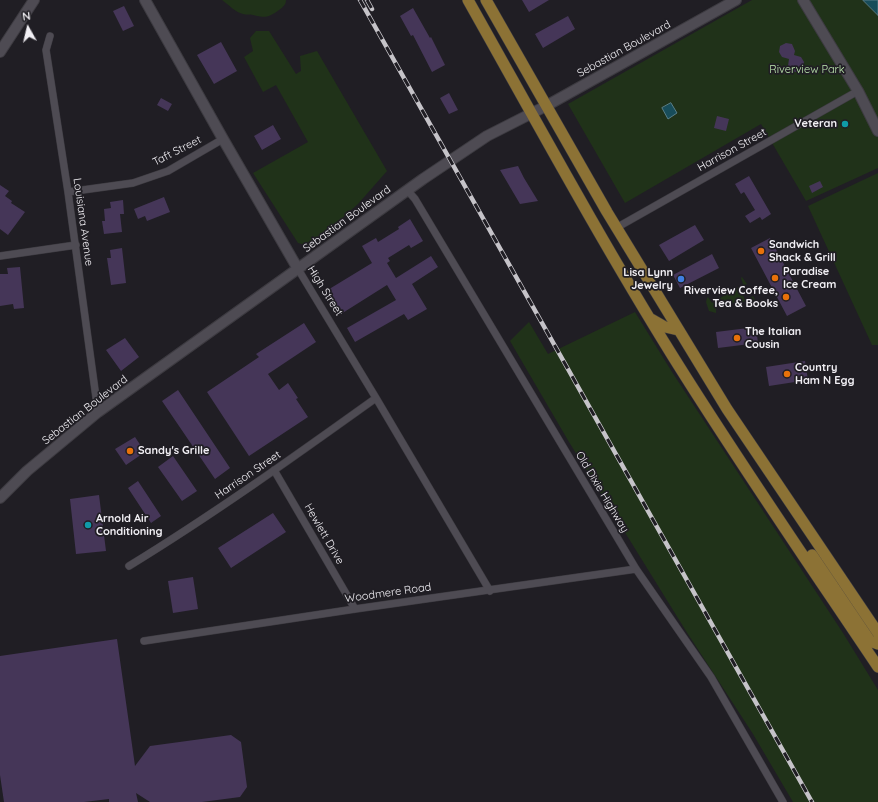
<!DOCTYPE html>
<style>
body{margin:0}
#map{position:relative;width:878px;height:802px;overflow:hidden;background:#201e24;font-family:Quicksand,sans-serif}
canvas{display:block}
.north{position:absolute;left:8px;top:8px;width:40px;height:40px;-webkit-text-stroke:3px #201e24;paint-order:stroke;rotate:352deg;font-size:11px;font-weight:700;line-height:16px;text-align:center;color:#f1eff4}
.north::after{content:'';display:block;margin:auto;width:14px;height:18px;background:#f1eff4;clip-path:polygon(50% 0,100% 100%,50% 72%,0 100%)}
</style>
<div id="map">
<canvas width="878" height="802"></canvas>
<div class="north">N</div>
</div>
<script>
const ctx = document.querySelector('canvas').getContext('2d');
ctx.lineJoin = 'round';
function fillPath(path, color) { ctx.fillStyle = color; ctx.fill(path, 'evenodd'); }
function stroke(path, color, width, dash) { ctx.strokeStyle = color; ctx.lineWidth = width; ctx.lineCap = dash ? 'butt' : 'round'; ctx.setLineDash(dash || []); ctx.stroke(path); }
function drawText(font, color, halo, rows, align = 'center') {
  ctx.font = font + ' Quicksand,sans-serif'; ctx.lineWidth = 3.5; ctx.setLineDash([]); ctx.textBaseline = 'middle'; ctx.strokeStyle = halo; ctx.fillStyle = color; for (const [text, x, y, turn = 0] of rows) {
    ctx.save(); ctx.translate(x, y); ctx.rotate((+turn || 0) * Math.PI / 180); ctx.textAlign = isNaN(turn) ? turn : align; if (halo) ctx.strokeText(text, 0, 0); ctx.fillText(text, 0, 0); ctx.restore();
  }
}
const green = new Path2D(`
 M222,0h64c0,5 -3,7 -7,10 -11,8 -14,8 -26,5 -3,-1 -7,0 -10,-1 -8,-2 -14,-9 -21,-14z
 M752,0h111l15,15v153l-72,33 -45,-77 -136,79 -57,-99z
 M256,31h13l27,43 5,-3 -1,-15 17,-5 70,120 -29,33 -48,42 -12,-3 -45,-70 55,-31 -32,-57 -13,7 -19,-35 9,-6 -3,-13z
 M878,173v172h-6l-64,-139z
 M742,277l5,7 -7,4 5,12 8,-4 5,9 -1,3h-7l-1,-7 -33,4v8l-7,-2 -3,-9 1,-4 1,-1 4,6 31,-19 -2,-6z
 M635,312l37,60 171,261 35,57v112h-85l-40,-68 -67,-103 -117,-189 -59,-101 19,-19 19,32z`);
const water = new Path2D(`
 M863,0h15v15z
 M671,103l6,10 -9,6 -6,-11z`);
const building = new Path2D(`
 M522,0h27l-20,12z
 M124,6l10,20 -11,5 -10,-20z
 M413,8l17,30 1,-1 14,28 -13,7 -19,-37 -2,1 -11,-20z
 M568,16l7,13 -32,19 -8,-14z
 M221,42l16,29 -23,13 -17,-29z
 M786,43l6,1 3,7 -1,4 7,2 3,5 -2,7 -6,3 -6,-1 -2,-5 1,-7 -7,-2 -3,-5 1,-6z
 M449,93l9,17 -9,4 -9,-16z
 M161,98l11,6 -4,7 -11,-6z
 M717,116l12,3 -3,12 -12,-3z
 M273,125l8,14 -19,11 -8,-14z
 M518,166l6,12 14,23 -18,3 -20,-34z
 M749,176l22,38 -9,6 -2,-3 -10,6 -5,-7 10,-6 -11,-18 -3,2 -6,-10z
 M820,181l3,6 -11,6 -3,-7z
 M0,185l9,6 -4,5 7,5 -1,2 14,9 -17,23 -8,-6z
 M164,197l6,15 -23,9 -2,-5 -7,3 -4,-10z
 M123,200l1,14h-4l2,18 -18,2 -2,-13h3l-1,-12 7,-1 -1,-6z
 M410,219l13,22 -12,7 -2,-3 -21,13 2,3 -3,2 9,15 35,-22 7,11 -26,17 15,25 -19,11 -4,-6 -49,28 -8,-14 49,-28 -9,-15 -46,29 -15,-23 46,-28 -10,-17 14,-8 2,4 21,-13 -1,-2z
 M695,225l9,15 -35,21 -10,-16z
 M770,238l36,68 -19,10 -36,-68z
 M122,248l4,35 -15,2 -4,-27h4l-1,-8z
 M712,254l7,14 -39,20 -7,-13z
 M20,267l4,41 -10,1 -1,-5 -13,2v-32h8l-1,-6z
 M304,323l12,19 -48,32 11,16 9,-7 10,15 -2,1 12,18 -59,39 -42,-64 52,-35 -3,-3z
 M756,327l2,16 -40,5 -2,-16z
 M125,338l14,19 -18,14 -15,-21z
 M805,361l3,19 -39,6 -3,-19z
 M178,390l52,78 -15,11 -53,-78z
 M135,437l10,15 -19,13 -11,-16z
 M173,456l24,35 -15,10 -24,-34z
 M138,481l23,35 -10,7 -23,-35z
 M99,495l7,56 -30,3 -6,-55z
 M273,513l13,19 -55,36 -13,-20z
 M193,577l5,32 -25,4 -5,-32z
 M117,639l18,127 15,-20 81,-11 10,7 6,45 -7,10 -38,5h-52l-14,-9 2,9h-29v-3l-25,3h-80l-4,-27v-119z`);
const street = new Path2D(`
 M50,36l-4,14 22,142 30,220
 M408,191l7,8 221,370 75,108 72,125
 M68,192l65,-9 35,-12 55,-32
 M616,228l242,-137
 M0,256l76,-11
 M298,269l78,129 114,193
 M274,470l81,139
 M129,566c85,-52 166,-110 247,-168
 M144,641l211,-32 281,-40`);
const secondary = new Path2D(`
 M145,0l78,139 75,130
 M803,0l55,91 20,40
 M0,52l34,-52
 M0,498l27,-27 71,-59 325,-233 64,-43 59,-30 190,-106`);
const primary = new Path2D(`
 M468,0c67,119 132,239 204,355 66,106 137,209 206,312
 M486,0l121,212 120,197 151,224
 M651,319l14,8 13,3
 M812,555l58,86 8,3`);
const rail = new Path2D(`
 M360,0l452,802
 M367,0l5,9`);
const markers = [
 [845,124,4,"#0f9aa8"],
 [761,251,4,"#e8710a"],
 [775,278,4,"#e8710a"],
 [681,279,4,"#3f7fe0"],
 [786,297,4,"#e8710a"],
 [737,338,4,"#e8710a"],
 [787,374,4,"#e8710a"],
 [130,451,4,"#e8710a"],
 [88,525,4,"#0f9aa8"]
];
const streetNames = [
 ["Sebastian Boulevard",624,49,-29],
 ["Harrison Street",732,150,-29],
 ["Taft Street",177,151,-27],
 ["Sebastian Boulevard",347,219,-36],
 ["Louisiana Avenue",83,222,82],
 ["High Street",325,291,58],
 ["Sebastian Boulevard",85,410,-38],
 ["Harrison Street",248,475,-34],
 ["Old Dixie Highway",602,492,59],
 ["Hewlett Drive",324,534,60],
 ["Woodmere Road",388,593,-8]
];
const parkNames = [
 ["Riverview Park",807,70]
];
const poiNames = [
 ["Veteran",837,124,"right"],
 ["Sandwich",769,245],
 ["Shack & Grill",769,258],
 ["Paradise",783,272],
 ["Ice Cream",783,285],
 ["Lisa Lynn",673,273,"right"],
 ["Jewelry",673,286,"right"],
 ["Riverview Coffee,",778,291,"right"],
 ["Tea & Books",778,304,"right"],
 ["The Italian",745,332],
 ["Cousin",745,345],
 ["Country",795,368],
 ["Ham N Egg",795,381],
 ["Sandy's Grille",138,451],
 ["Arnold Air",96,519],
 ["Conditioning",96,532]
];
fillPath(green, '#203219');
fillPath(water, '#184d5a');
stroke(water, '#597e88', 1);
fillPath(building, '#453658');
stroke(street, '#3d3b41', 8);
stroke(secondary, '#3d3b41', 12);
stroke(primary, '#3d3b41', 12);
stroke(street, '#4e4b53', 7);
stroke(secondary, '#4e4b53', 10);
stroke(primary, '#8c7235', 11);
stroke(rail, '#c5c3c8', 4.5);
stroke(rail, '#201e24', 3, [9]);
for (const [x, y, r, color] of markers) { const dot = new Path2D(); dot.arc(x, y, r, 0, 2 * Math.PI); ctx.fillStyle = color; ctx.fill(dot); stroke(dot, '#201e24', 1.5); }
drawText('11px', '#f1eff4', '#201e24', streetNames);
drawText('11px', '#bee9b0', '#201e24', parkNames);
drawText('bold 11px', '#f1eff4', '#201e24', poiNames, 'left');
</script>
